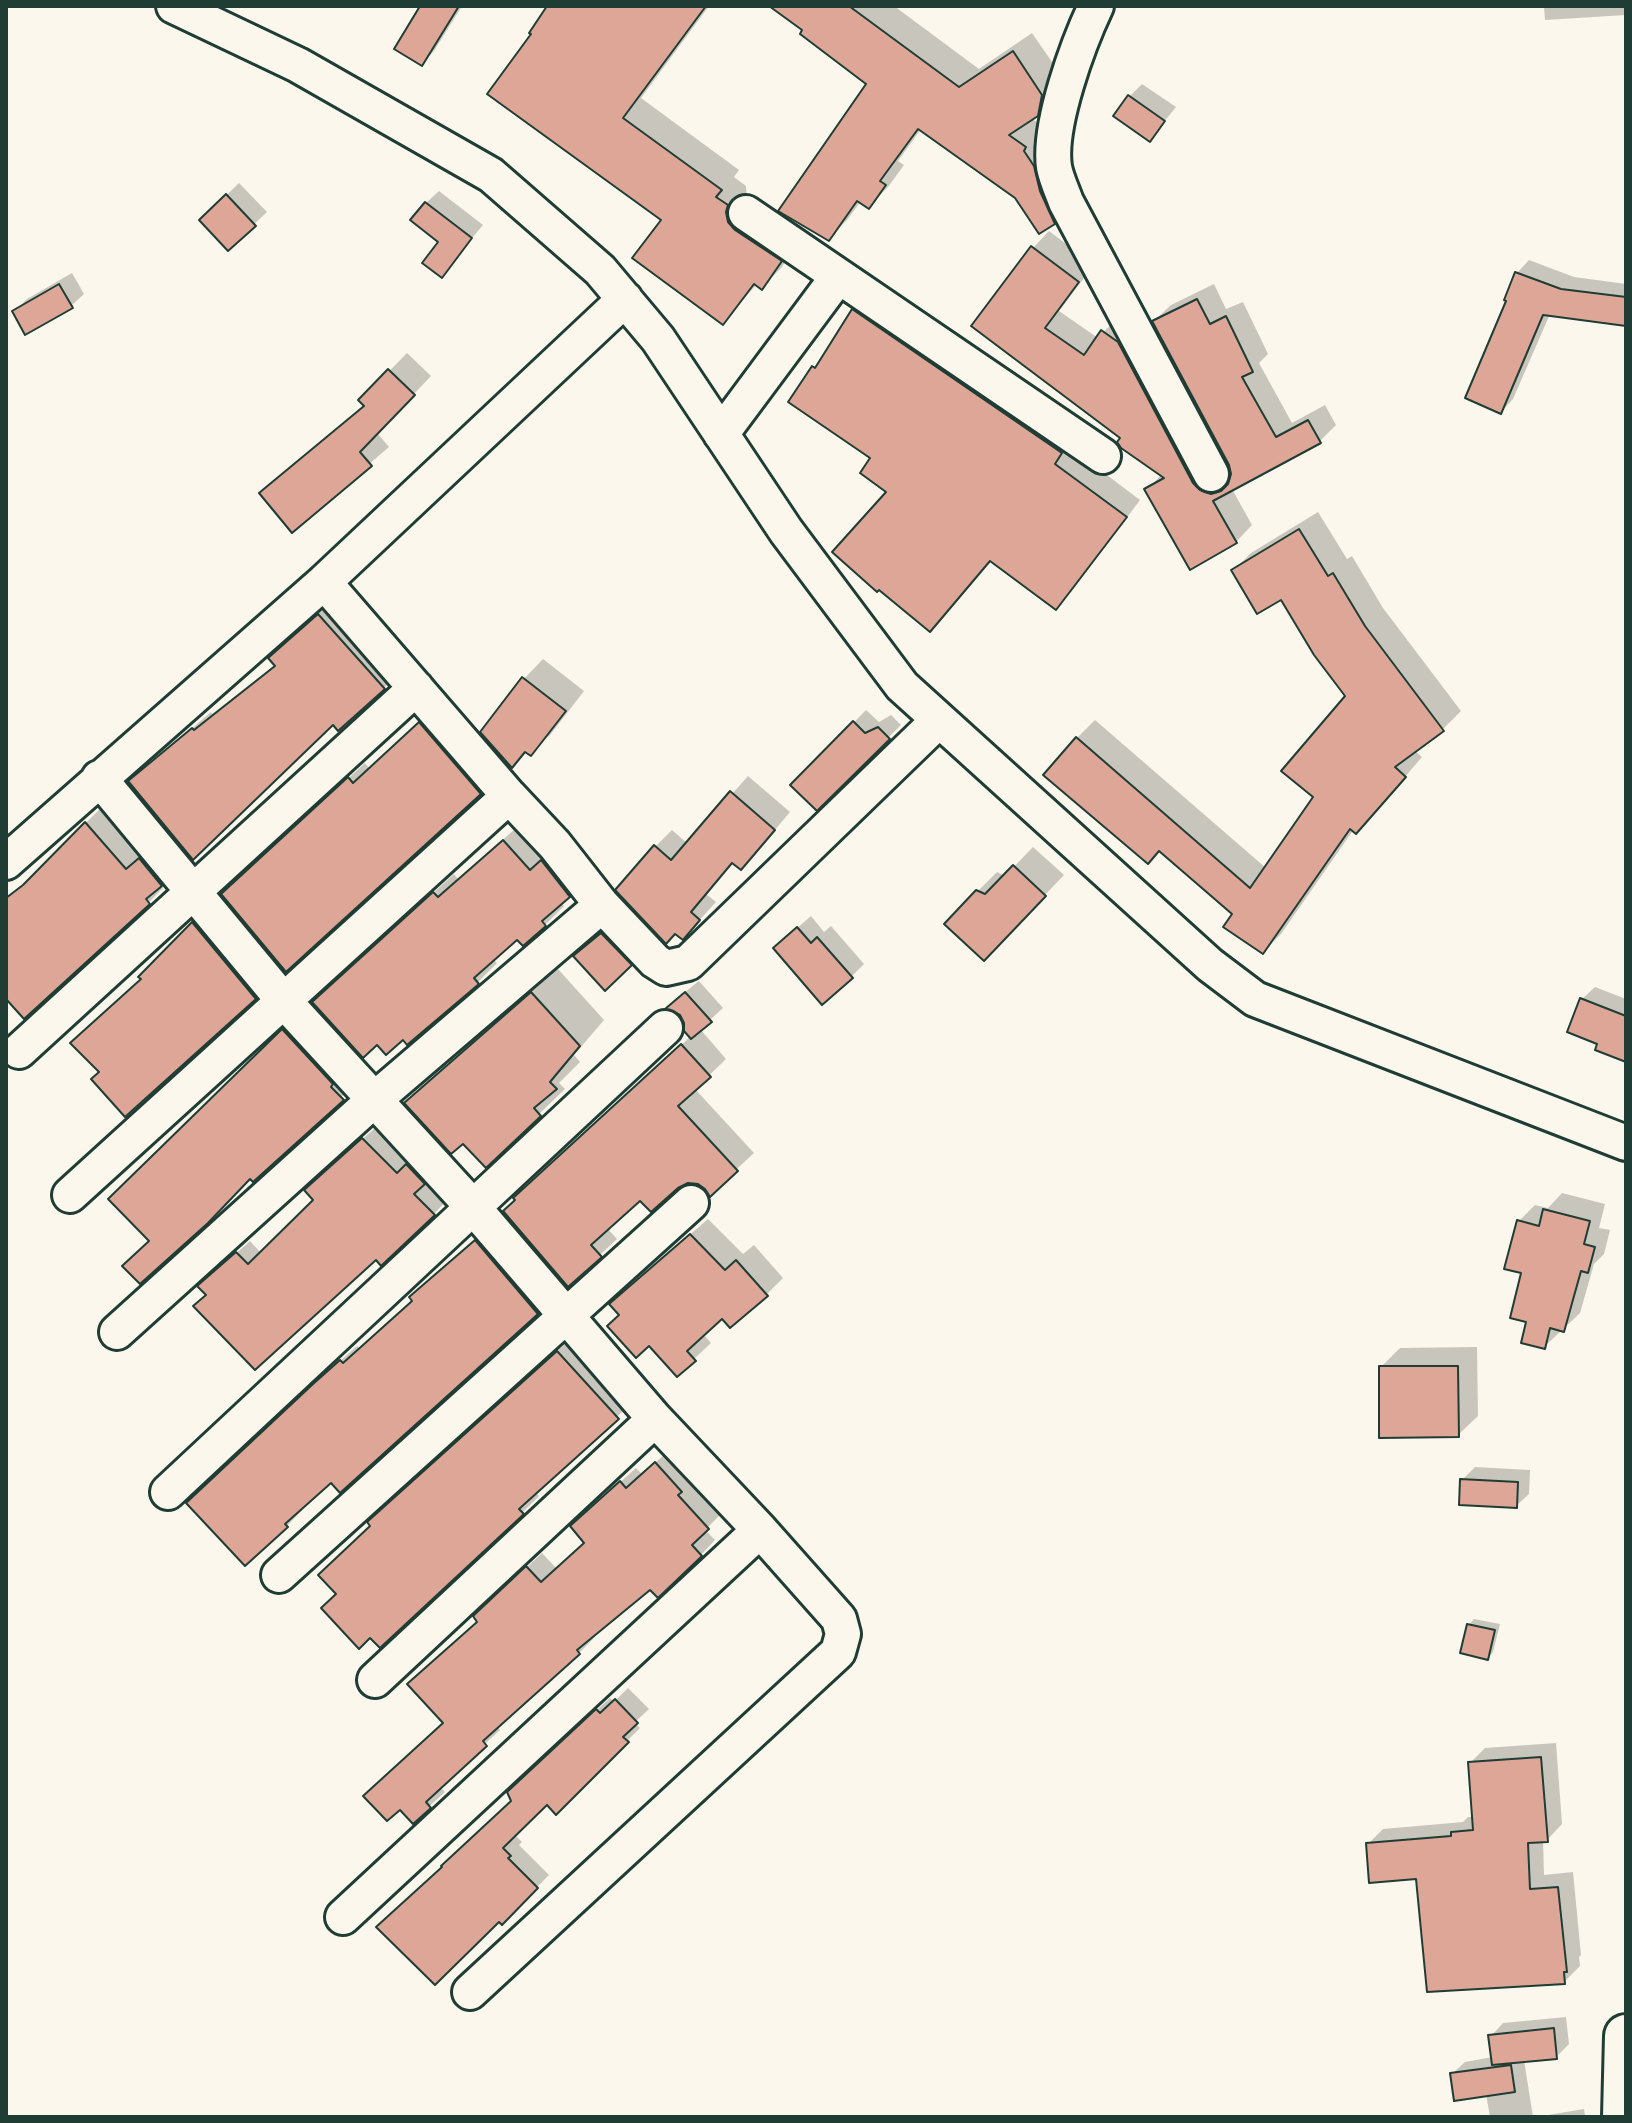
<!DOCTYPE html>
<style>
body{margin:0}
#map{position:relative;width:1632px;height:2123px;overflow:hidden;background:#fbf7ec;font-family:"Gochi Hand",sans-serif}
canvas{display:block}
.frame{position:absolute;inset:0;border:8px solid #1f3d34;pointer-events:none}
</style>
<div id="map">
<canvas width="1632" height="2123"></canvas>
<div class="frame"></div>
</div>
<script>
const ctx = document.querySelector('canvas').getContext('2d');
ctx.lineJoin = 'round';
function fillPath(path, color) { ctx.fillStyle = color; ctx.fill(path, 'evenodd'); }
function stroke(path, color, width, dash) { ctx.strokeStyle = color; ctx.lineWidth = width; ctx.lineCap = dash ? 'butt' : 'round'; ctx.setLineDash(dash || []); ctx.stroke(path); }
const shadow = new Path2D(`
 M422,6h40l-28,45 -12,13z
 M549,6h160l-68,92 98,72 -5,7 12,9 1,17 52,39 -18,26 -19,19 -5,-3 -34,38 -59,-103 -130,-185z
 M773,6h121l85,63 53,-36 29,42 -5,20 -25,23 13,9 29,76 -19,19 -133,-93 -23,32 6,4 -16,22 -19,19 -8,-5 -14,19 -19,19 41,-156z
 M1544,6h82v9l-81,5z
 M1142,84l34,23 -26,32 -21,-42z
 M239,183l28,29 -38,36 -28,-28z
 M439,191l44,34 -42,50 -1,-34 -14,-38z
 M1049,231l45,34 -35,46 39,27 21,-22 97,159 16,3 -1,-13 -77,-144 17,-16 43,-21 12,25 17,-7 25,52 -9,9 33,60 33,-18 11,20 -16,16 -88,48 20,36 -16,17 -89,-52 15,-16 -39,-37 -149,-111 59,-78z
 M1529,260l45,17 52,7v40l-76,-10 -37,85 -12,13 16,-139z
 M72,273l12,21 -13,12 -57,6 13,-13z
 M869,295l271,205 -69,92 -15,16 -65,-49 -102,-68 -16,-33 -59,-91 11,-11 28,-46z
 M407,353l24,23 -54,57 12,14 -97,83 -30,-37 103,-88 -4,-5z
 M1318,512l29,47 5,-3 31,52 78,103 -18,18 -29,21 8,7 -48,56 -20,16 -73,105 -18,18 -28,-38 -158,-176 18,-18 171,148 49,-71 32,-101 -66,-99 -48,-26 18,-18z
 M336,598l65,72 -17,18 -51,34 -203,60 81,-70 1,2 64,-50 13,-24z
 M543,659l41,32 -34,44 -20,19 -3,-3 -15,15 12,-87z
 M435,708l60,70 -15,15 -241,86 126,-116 5,6z
 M866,710l13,12 12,-7 10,10 -84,83 -24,-23z
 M748,776l42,36 -33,39 -23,10 -28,33 10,8 -33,36 -28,-91 17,-17 16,14z
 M100,809l41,47 34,14 -15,14 3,4 -14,14 -125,115 -18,-21v-95z
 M523,822l65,54 -27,26 3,4 -19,19 -22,19 -6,-7 -24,22 4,4 -19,19 -70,60 -74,-59 120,-109 4,5z
 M1033,847l31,28 -61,64 -25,-48 19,-19 8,4z
 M208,909l62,74 -145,131 -24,-43 40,-94z
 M811,916l13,16 7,-6 33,38 -13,13 -63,-41z
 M614,922l29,30 -38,36 -17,-44z
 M557,968l47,52 -30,35 6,7 -21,21 6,6 -79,76 -23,-24 -56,-38z
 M699,981l24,27 -23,21 26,30 -31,30 59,64 -44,41 -11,-12 -12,-1 -46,17 -34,30 10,11 -17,16 -68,-74 159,-145 -11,-40z
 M1595,987l31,12v61l-26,-17 -18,-44z
 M302,1012l59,68 -111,96 -98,64 -41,-41z
 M376,1127l34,35 26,8 -11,11 21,20 -12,13 -53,49 -4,-6 -169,37 5,-20 37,-33 11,12 55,-53 3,-22z
 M1562,1193l43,11 -6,24 11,2 -6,24 -10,10 -14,49 -36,34 -16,-26 -9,-100 16,-16 13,3z
 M708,1219l35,35 11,-9 29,33 -17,17 -43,22 -20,17 8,9 -34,32 -56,-60 7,-27z
 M491,1226l62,71 -213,193 -9,-9 -31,27 2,2 -15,16 -42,37 87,-195 25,-22 3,3 54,-49 13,-18z
 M574,1336l60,65 -99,91 4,4 -17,17 -149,12 13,-19z
 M1477,1347l1,69 -20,19 -77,-68 19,-19z
 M671,1449l51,64 -17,17 10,10 -14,15 -51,32 -59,49 3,2 -15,15 -82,73 3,4 -61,56 6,6 -32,29 66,-200 11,-19 52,-49 15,16 30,-27v-30l49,-44 6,6z
 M1475,1467l55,3 -1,24 -13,12 -54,-26z
 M1474,1619l26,5 -7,28 -5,6 -19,-33z
 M628,1688l21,21 -15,14 6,5 -84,84 -9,-10 -33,32 8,8 -3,3 30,30 -47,47 -57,-55 68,-66 9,-22 88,-81 4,4z
 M1556,1743l6,81 -15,16h-4l1,35 29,-3 8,83 -2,2 1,9 -16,16 -196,-138 15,-15 80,-7 5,-5h6l-4,-54 15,-15z
 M1566,2017l3,27 -13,13 -32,3 9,57h-43l-4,-23 -34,-20 13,-12 28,-5 -2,-21 12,-13z
 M1584,2109l1,8h-49z`);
const building = new Path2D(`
 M420,6h39l-37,60 -28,-17z
 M547,6h159l-83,112 99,72 -6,7 12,8 -2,7 2,10 7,8 47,31 -20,29 -8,-6 -31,41 -91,-67 29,-38 -174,-126 44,-60 -2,-1z
 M769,6h80l110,81 54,-36 29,44 -4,21 -29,19 17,12 -2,4 10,15 6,25 15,33 -16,10 -24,-36 -97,-69 -38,52 6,4 -17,24 -12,-8 -28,40 -51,-30 88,-127 -66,-50 2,-4z
 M1128,95l37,26 -15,21 -37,-26z
 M226,194l30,32 -28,25 -29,-31z
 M425,202l47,36 -30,40 -20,-15 16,-21 -28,-22z
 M1031,246l48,36 -34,46 39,27 17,-25 17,12 75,141 7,7 11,4 10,-3 7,-7 3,-10 -2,-9 -77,-144 45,-22 13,25 16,-8 27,56 -11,5 34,60 32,-17 13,23 -108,58 24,42 -47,27 -46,-81 20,-11 -43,-30 -4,-6 3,-4 -149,-112z
 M1515,272l46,17 65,8v29l-83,-11 -42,99 -36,-16 41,-97 -2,-1z
 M59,284l14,24 -48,27 -13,-24z
 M852,309l210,144 -7,11 72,53 -71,93 -66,-49 -60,71 -51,-42 -2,2 -45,-40 54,-60 -26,-19 10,-15 -82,-56 24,-36 3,2z
 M388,369l27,26 -55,57 12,14 -80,67 -33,-40 105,-87 -6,-6z
 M1299,529l29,47 5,-3 32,53 79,105 -49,36 11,10 -50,57 -6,-5 -87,125 -40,-27 9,-13 -73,-63 -11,13 -105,-89 33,-38 174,151 63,-91 -32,-26 64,-75 -31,-41 -33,-55 -24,14 -26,-44z
 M318,614l67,75 -47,42 -5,-6 -140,135 -65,-79 64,-53 2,2 81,-64 -7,-8z
 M522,677l44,34 -35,45 -6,-4 -13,16 -32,-36z
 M853,721l12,12 13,-6 12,12 -73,72 -27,-26z
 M419,722l62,72 -195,178 -65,-78 127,-117 5,6z
 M730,791l45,39 -34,40 -9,-7 -41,49 9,8 -17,20 -8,-6 -9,10 -51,-54 39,-45 17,15z
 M85,822l41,47 13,-11 23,28 -16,13 4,5 -126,115 -18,-20v-101l17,-13z
 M503,840l27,30 11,-10 29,37 -28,24 4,5 -23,20 -6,-6 -43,38 5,6 -72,61 -4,-5 -17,15 -9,-10 -14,13 -51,-56 121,-110 5,5z
 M1013,865l33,31 -62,65 -40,-37 32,-34 9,4z
 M192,922l64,77 -131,118 -34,-38 8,-7 -29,-29 71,-64 -3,-2z
 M797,927l14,16 6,-6 36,41 -31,27 -49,-57z
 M601,933l31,32 -27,26 -32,-35z
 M531,992l49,54 -30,36 7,7 -23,19 7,8 -55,52 -23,-24 -12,10 -47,-51z
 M685,992l27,30 -21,17 -7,-8v-8l-4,-8 -15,-6z
 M1580,998l46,18v46l-31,-12 2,-6 -30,-12z
 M282,1029l51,55 -2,3 13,13 -91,82 -3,-3 -42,44 -68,61 -18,-18 27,-25 -41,-42z
 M681,1044l30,33 -33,29 60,65 -28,26 -5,-8 -7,-5 -10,-1 -10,5 -27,24 -11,-11 -49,44 11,12 -34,30 -65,-76 12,-11 -2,-2z
 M362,1138l35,35 9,-9 19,20 -11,10 21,21 -54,51 -5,-6 -121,110 -62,-64 13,-11 -9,-9 39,-34 12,12 65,-64 -9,-10z
 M1543,1209l47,12 -6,23 11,3 -7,26 -7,-2 -17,61 -14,-4 -5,21 -24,-6 5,-21 -16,-4 11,-45 -17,-4 13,-49 22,6z
 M690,1234l35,36 11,-10 32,36 -38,32 -8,-9 -35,32 9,10 -19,16 -28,-31 -13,12 -29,-32 12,-11 -10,-11z
 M475,1240l63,74 -198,179 -9,-10 -46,41 3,3 -43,39 -59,-63 127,-119 27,-24 3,3 69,-62 -3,-4z
 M557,1351l62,68 -100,90 5,5 -144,134 -10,-10 -11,11 -38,-41 15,-14 -18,-19 52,-49 -3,-4z
 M1379,1366h79l1,71 -80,1z
 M655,1462l27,30 -4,3 31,34 -17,16 10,11 -44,42 -8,-8 -73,60 3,4 -97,87 4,5 -61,56 5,6 -18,16 -13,-14 -13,11 -24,-25 80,-73 -36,-39 70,-62 -4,-6 53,-50 15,16 43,-39 -14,-17 50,-45 6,7z
 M1460,1479l58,3 -1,26 -58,-3z
 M1467,1624l28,6 -7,30 -28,-7z
 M615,1699l23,24 -15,14 6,5 -73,73 -9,-10 -44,43 8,8 -3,2 30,30 -36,37 -3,-3 -64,63 -59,-58 66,-60 -1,-1 70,-65 -4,-9 89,-83 4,4z
 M1541,1757l7,85 -20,1 2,46 28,-2 9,85h-3l1,12 -138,8 -11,-113 -47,4 -3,-40 85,-7v-4l22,-2 -5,-68z
 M1554,2028l3,31 -65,6 -4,-30z
 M1511,2065l4,27 -61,9 -4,-28z`);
const minor = new Path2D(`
 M174,6l124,59 193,110 109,95 58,69 128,192 116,155 308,279 45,34 371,144
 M1096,6c-18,38 -48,119 -42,161 2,11 8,24 12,35l145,272
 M746,213l357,243
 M721,434l116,-156
 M324,582l185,214 46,49 47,60 53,56 11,7 22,-5 251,-243
 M99,778l184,222 189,206 183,213 105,111 79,89 4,15 -5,18 -368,340
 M6,862l318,-280 301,-283
 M19,1051l397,-363
 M70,1195l439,-399
 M117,1332l257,-232 228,-195
 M168,1492l497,-464
 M279,1575l412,-372
 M375,1680l280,-261
 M343,1917l417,-387`);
const tertiary = new Path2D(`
 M1624,2117l2,-81`);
fillPath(shadow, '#0003');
fillPath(building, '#dea697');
stroke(building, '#1f3d34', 2);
stroke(minor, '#1f3d34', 40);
stroke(tertiary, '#1f3d34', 48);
stroke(minor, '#fbf7ec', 34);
stroke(tertiary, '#fbf7ec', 42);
</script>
